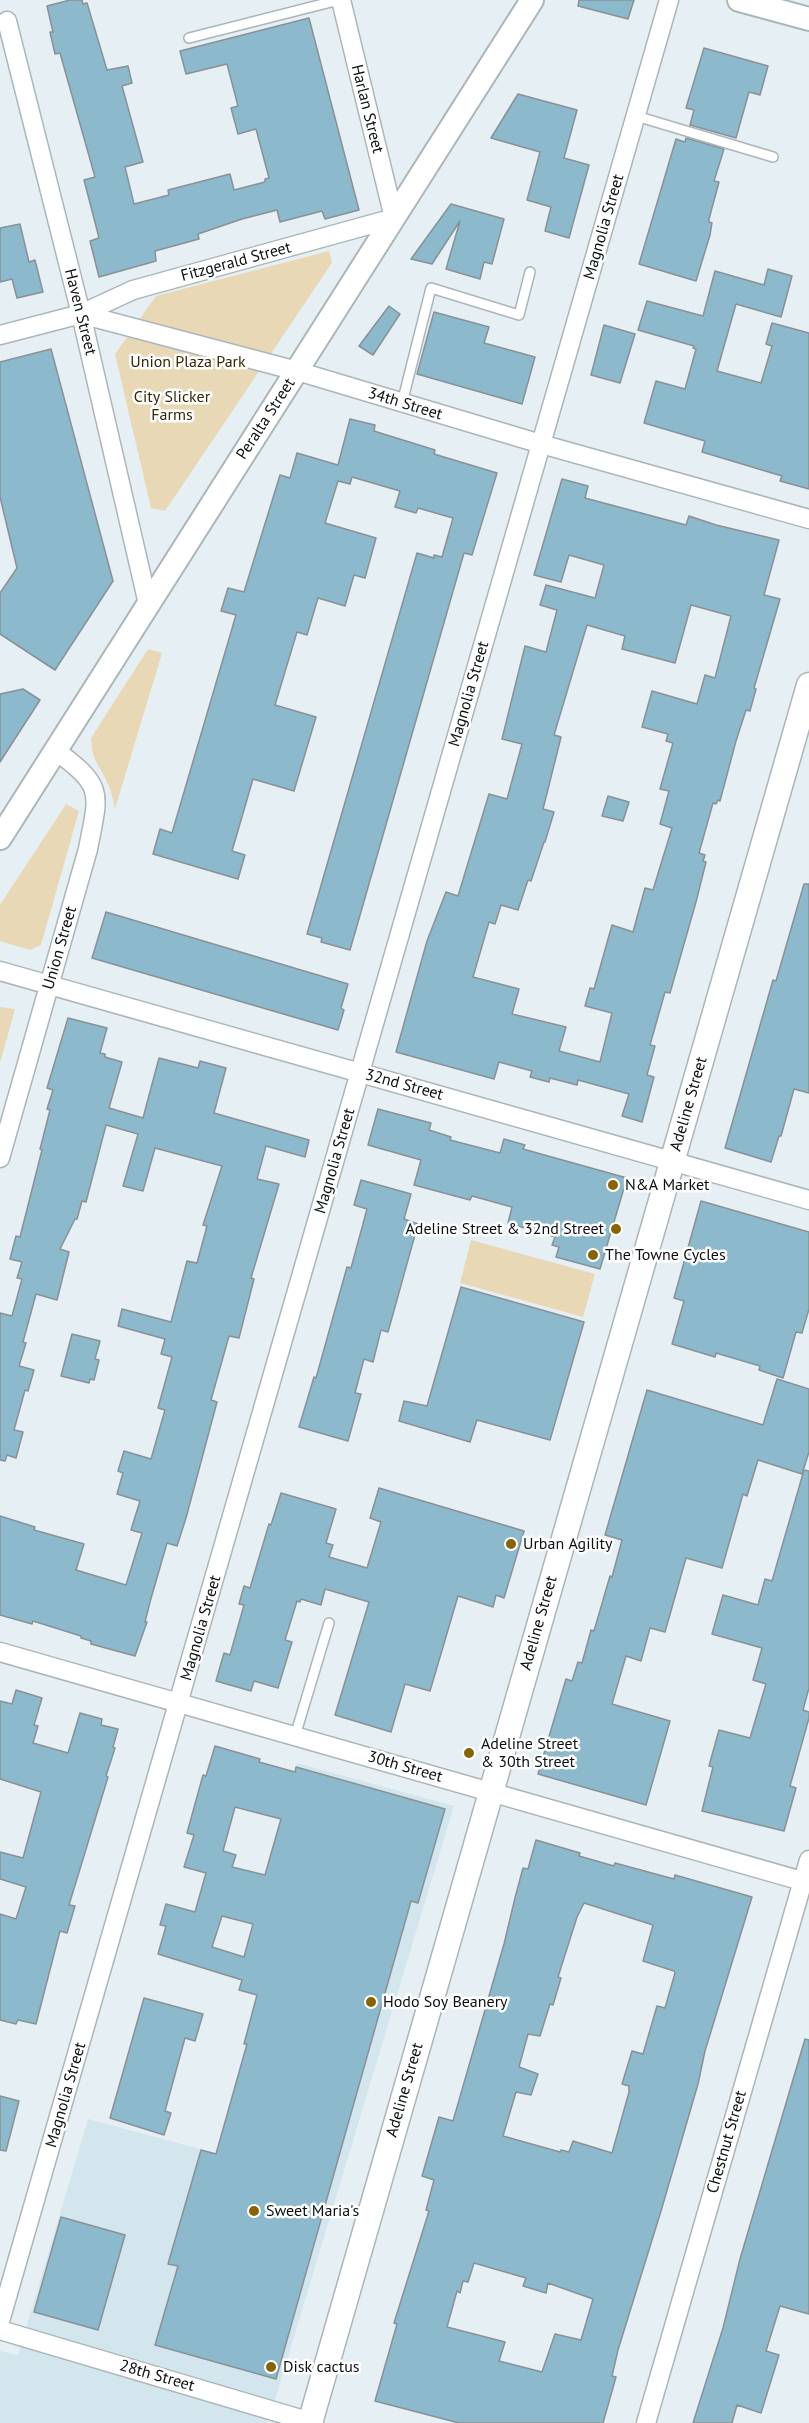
<!DOCTYPE html>
<style>
body{margin:0}
canvas{display:block;background:#e6f0f4}
</style>
<canvas width="809" height="2423"></canvas>
<script>
const ctx = document.querySelector('canvas').getContext('2d');
ctx.lineJoin = 'round';
function fillPath(path, color) { ctx.fillStyle = color; ctx.fill(path, 'evenodd'); }
function stroke(path, color, width, dash) { ctx.strokeStyle = color; ctx.lineWidth = width; ctx.lineCap = dash ? 'butt' : 'round'; ctx.setLineDash(dash || []); ctx.stroke(path); }
function drawText(font, color, halo, rows, align = 'center') {
  ctx.font = font + ' "PT Sans",sans-serif'; ctx.lineWidth = 5; ctx.setLineDash([]); ctx.textBaseline = 'middle'; ctx.strokeStyle = halo; ctx.fillStyle = color; for (const [text, x, y, turn = 0] of rows) {
    ctx.save(); ctx.translate(x, y); ctx.rotate((+turn || 0) * Math.PI / 180); ctx.textAlign = isNaN(turn) ? turn : align; if (halo) ctx.strokeText(text, 0, 0); ctx.fillText(text, 0, 0); ctx.restore();
  }
}
const built = new Path2D(`
 M297,1763l157,43 -186,617h-268v-72l18,4 70,-236 131,35 82,-284 -34,-7z`);
const green = new Path2D(`
 M329,251l3,12 -167,248 -14,-3 -36,-154 41,-58z
 M148,649l14,4 -47,156c-2,-10 -4,-20 -9,-29 -9,-19 -14,-19 -15,-42z
 M66,804l13,7 -38,134 -11,5 -30,-9v-36z
 M0,1007l15,2 -15,54z
 M471,1240l124,34 -12,43 -123,-34z`);
const building = new Path2D(`
 M70,0h12l1,4 4,-1 20,67 21,-4 4,17 -10,3 21,76 -18,5 9,37 35,-9 -1,-5 62,-16 4,16 31,-8v-3l4,-1 -13,-49 -18,5 -7,-26 7,-2 -11,-42 -41,10 -6,-23 129,-33 50,192 -34,9 -3,-8 -42,11 -3,-12 -35,9 -44,15 1,5 -44,12 1,10 -57,16 -9,-36 9,-3 -2,-8 -13,-50 11,-3 -35,-124 -5,1 -5,-22h3l-6,-26z
 M579,0h55l-6,19 -50,-13z
 M704,48l64,18 -8,29 -11,-3 -13,46 -46,-13 4,-15 -8,-2z
 M518,94l59,16 -13,48 25,7 -20,73 -24,-7 6,-24 -24,-7 13,-48 -49,-14z
 M686,138l38,11 -10,32 5,1 -10,37v3l3,1 -2,12 -14,46 -57,-17 37,-125 9,3z
 M451,204l53,15 -12,45 -8,-2 -4,17 -34,-10 14,-48 -28,43 -21,-5z
 M20,224l9,38 6,-2 8,32 -26,6 -5,-19 -12,3v-54z
 M768,269l24,7 -11,41 -45,-13 -19,67 44,12 11,-37 -6,-2 6,-21 37,10v156l-29,-8 2,-5 -80,-24 3,-11 -61,-18 12,-42 29,8 11,-40 -3,-1 1,-2 -56,-16 9,-29 56,15 12,-45 49,14z
 M389,306l11,8 -27,41 -14,-9z
 M434,312l55,15 -5,16 51,14 -13,47 -105,-30z
 M604,325l31,9 -15,49 -29,-8z
 M51,349l62,232 -58,89 -55,-36v-41l17,-25 -17,-71v-135z
 M350,419l25,6 -1,6 61,19 -1,4 63,19 -25,82 -8,-2 -114,397 -29,-8 1,-4 -15,-4 110,-381 17,5v-3l8,2 11,-39 -35,-10 -2,5 -21,-6 5,-16 -48,-14 -2,7 -12,-3 -13,42 51,15 -11,40 -11,-3 -9,31 -27,-8 -11,37 -10,-3 -22,73 41,12 -22,74 -41,-12 -21,72 13,4 -7,24 -85,-25 7,-25 12,4 64,-218 -15,-4 7,-23 16,4 36,-117 10,3 7,-25 41,12z
 M562,479l26,7 -3,12 101,27 3,-9 27,9 63,15 -15,55 16,4 -26,89 2,1 -6,22 -4,-1 -10,31 -16,60 -2,-1 -2,4 -3,-1 -14,50 6,2 -2,6 3,1 -10,40 -26,91 -5,-1 -15,53 5,1 -8,29 7,2 -12,45 -20,-6 7,-22 -51,-14 -1,5 -27,-7 -1,4 -19,-5 2,-6 -33,-9 -5,17 -98,-27 31,-111 19,-49 12,4 31,-102 18,5 15,-55 -20,-5 23,-93 21,6 11,-42 -17,-5 6,-20 49,13 9,-33 -35,-10 -8,27 -27,-7zM691,605l40,11 -16,62 -10,-3 -8,29 -45,-13 -10,36 26,7 -2,7 7,2 -13,46 9,2 -9,33 12,4 -19,62 -8,-2 -12,44 -21,-7 -18,64 -4,-1 -5,18 27,7 -12,49 -41,-11 7,-24 -54,-13 7,-25 -46,-12 16,-55 6,2 6,-19 17,5 10,-30 3,1 13,-39h1l9,-30 -11,-3 18,-72 -7,-2 33,-110 38,11 -3,13 53,14z
 M23,689l17,11 -40,62v-68z
 M608,796l21,6 -6,19 -21,-5z
 M804,884h5v209l-15,-4 -13,47h-2l-8,26 -46,-14 48,-168 3,1z
 M106,912l242,72 -7,24 3,2 -6,20 -246,-72z
 M68,1018l39,10 -7,25 5,1v3l17,5 -13,46 34,10 16,-60 39,10 2,-7 26,7 -12,45 95,27 -4,17 -39,-11 -9,33 22,5 -28,94 3,1 -15,59 -10,-2 -18,64 6,2 -31,116 -9,28 -10,-3 -17,59 -5,20h2l-12,34 -44,-12v-3l-10,-3v-2l-48,-15 -1,3 -32,-9v-99l35,11 -1,3 50,14 -8,26 50,15 16,-52 -11,-3 9,-29 -23,-7 6,-21 -5,-2 6,-20 27,8 14,-49 -7,-2 14,-51 -11,-3 4,-15 -47,-13 4,-17 49,13 16,-61 10,2 10,-37 -4,-1 19,-59 -67,-18 -12,43 -20,-5 15,-52 -32,-9 -20,77 -4,-1 -5,18h-2l-15,30 9,3 -12,48 -21,-6 -13,48 3,1 -7,23 15,4 -6,21 -3,-1 -11,40 9,2 -7,26 -9,-3 -2,6 -5,-1v-147l12,3 10,-37 -5,-1 5,-16 -12,-3 6,-23 4,1 22,-87 -2,-1 10,-39 -3,-1 6,-19 -6,-2z
 M378,1109l53,14 -2,7 22,7 -1,3 50,13 4,-14 21,6 -2,4 104,29 -27,91 -44,-12 3,-10 -7,-2 3,-8 -47,-14 4,-16 -40,-11 -2,4 -56,-15 7,-25 -53,-15z
 M361,1180l50,14 -7,25 14,5 -30,108 -7,-2 -8,32 -9,-3 -9,34 6,1 -13,47 -49,-14 15,-50 2,1 31,-111 4,1 16,-59 -13,-4z
 M701,1201l108,31v77l-7,24 -6,-1 -13,46 -24,-8 1,-4 -44,-13 -1,4 -43,-13 12,-43 -10,-3z
 M461,1287l123,35 -34,118 -73,-20 -7,22 -71,-21 5,-20 23,5z
 M72,1334l28,7 -5,18 4,1 -5,20 -4,-1 -1,4 -28,-7z
 M777,1379l32,10v63l-7,22 -44,-14 -11,36 -4,-2 -21,74 -36,-10 -21,74 -15,-4 -9,33 -15,-5 -14,48 58,17 -24,84 -108,-31 28,-95 6,2 6,-19 4,1 9,-33 3,1 16,-55 2,1 10,-37 -17,-5 42,-145 116,35z
 M804,1470l5,1v217l-6,22 6,2v6l-19,68 6,2 -12,43 -82,-20 11,-44 -4,-1 10,-36 31,8 16,-54 -13,-4 9,-32 -50,-14 11,-39 35,10 7,-26 7,2z
 M379,1488l145,43 -20,67 -8,-3 -3,12 -35,-11 -28,95 -25,-7 -14,48 -56,-17 34,-113 -44,-13 -4,16 -20,-6 -1,3 -3,-1 -12,39 7,2 -14,46 -24,-7 -3,10 -35,-10 8,-28 6,2 14,-50 -5,-1 5,-18 6,2 19,-64 2,1 10,-32 55,16 -10,34 7,2 -4,12 38,11 14,-46 -11,-4z
 M16,1690l26,8 -8,27 4,1 -5,17 35,10 12,-40 22,6 -1,6 17,4 -5,18 2,1 -9,28 2,1 -39,128 6,1 -8,27 -7,-2 -24,93 -18,-4 -2,4 -16,-4v-106l16,5 10,-32 -26,-8v-27l23,6 18,-66 -41,-13v-78l12,3z
 M215,1746l45,13 -1,3 36,10 1,-5 149,42 -27,94 -7,-2 -135,478 -121,-34 23,-79 -10,-2 33,-114 15,4 31,-110h-3l13,-49 -18,-5 3,-10 -84,-26 8,-28 -6,-1 6,-21 29,8 11,-39 -22,-6 10,-32 -7,-2 16,-58 3,1zM235,1807l46,12 -16,56 -33,-8 4,-12 -13,-4zM222,1916l31,8 -9,33 -32,-10z
 M536,1840l44,13 -1,3 35,10 1,-3 59,16 1,-4 77,22 -47,154 -7,33 -37,127 -43,139 -6,26 4,1 -13,46h-144l-84,-22 22,-77 -3,-1 35,-112 -3,-1 8,-30 -12,-4 17,-59 14,4 51,-177 11,-46 8,-30 5,1zM584,1903l69,22 -10,36 31,10 1,2 -10,35 -8,-2 -14,48 -11,-3 -10,33 7,2v6l-17,61 -39,-12 -4,11 -8,-2 -1,2 -57,-16 13,-44 15,3 7,-21 -19,-7 9,-33 12,2 10,-32 3,1 8,-27 -3,-1 19,-60zM474,2263l52,15 -3,8 23,7 2,-10 45,16 -12,41 -26,-6 -13,38 -43,-11 6,-19 -58,-15 10,-36 3,2 3,-12 5,1z
 M144,1998l59,16 -8,27 -10,-3 -20,73 6,2 -7,22 -54,-17z
 M805,2039l4,1v274l-29,-8 -14,45 13,4 -18,58 -24,-8 -5,18h-39l30,-95 17,-69z
 M0,2096l19,5 -13,50 -6,-1z
 M61,2217l64,18 -27,95 -64,-18z`);
const service = new Path2D(`
 M189,38l150,-38
 M636,116l137,41
 M402,403l29,-115 88,27 11,-43
 M295,1736l34,-113`);
const minor = new Path2D(`
 M7,21l74,293 67,290
 M81,314l52,-24 261,-72 -53,-218
 M0,335l81,-21 216,57 244,73 268,75
 M0,971l809,229
 M0,1158l88,-309c11,-57 17,-62 -33,-99
 M0,1652l809,231
 M0,2321l669,-2321
 M0,2330l314,93
 M646,2423l163,-563`);
const tertiary = new Path2D(`
 M739,0l70,19
 M0,838l532,-838`);
const secondary = new Path2D(`
 M310,2423l499,-1738`);
const markers = [
 [613,1185,6,"#876400"],
 [616,1229,6,"#876400"],
 [593,1255,6,"#876400"],
 [511,1544,6,"#876400"],
 [469,1753,6,"#876400"],
 [371,2002,6,"#876400"],
 [254,2211,6,"#876400"],
 [271,2367,6,"#876400"]
];
const streetNames = [
 ["Harlan Street",367,109,76],
 ["Magnolia Street",604,227,-74],
 ["Fitzgerald Street",236,262,-15],
 ["Haven Street",80,312,76],
 ["34th Street",405,404,17],
 ["Peralta Street",266,419,-57],
 ["Magnolia Street",469,694,-74],
 ["Union Street",60,948,-74],
 ["32nd Street",404,1085,15],
 ["Adeline Street",689,1104,-74],
 ["Magnolia Street",335,1161,-74],
 ["Adeline Street",539,1623,-74],
 ["Magnolia Street",201,1628,-74],
 ["30th Street",405,1767,16],
 ["Adeline Street",405,2090,-74],
 ["Magnolia Street",66,2095,-74],
 ["Chestnut Street",727,2142,-74],
 ["28th Street",157,2376,16]
];
const parkNames = [
 ["Union Plaza Park",188,362],
 ["City Slicker",172,397],
 ["Farms",172,415]
];
const poiNames = [
 ["N&A Market",625,1185],
 ["Adeline Street & 32nd Street",604,1229,"right"],
 ["The Towne Cycles",605,1255],
 ["Urban Agility",523,1544],
 ["Adeline Street",481,1744],
 ["& 30th Street",481,1762],
 ["Hodo Soy Beanery",383,2002],
 ["Sweet Maria's",266,2211],
 ["Disk cactus",283,2367]
];
fillPath(built, '#d3e6ed');
fillPath(green, '#e9d8b5');
fillPath(building, '#8cbacc');
stroke(building, '#889195', 1.5);
stroke(service, '#acb6ba', 12);
stroke(minor, '#acb6ba', 21);
stroke(tertiary, '#acb6ba', 26);
stroke(secondary, '#acb6ba', 27);
stroke(service, '#fff', 9);
stroke(minor, '#fff', 18);
stroke(tertiary, '#fff', 22);
stroke(secondary, '#fff', 24);
for (const [x, y, r, color] of markers) { const dot = new Path2D(); dot.arc(x, y, r, 0, 2 * Math.PI); ctx.fillStyle = color; ctx.fill(dot); stroke(dot, '#fff', 2); }
drawText('16px', '#0b0f10', '#fff', streetNames);
drawText('16px', '#352706', '#fff', parkNames);
drawText('16px', '#0b0f10', '#fff', poiNames, 'left');
</script>
